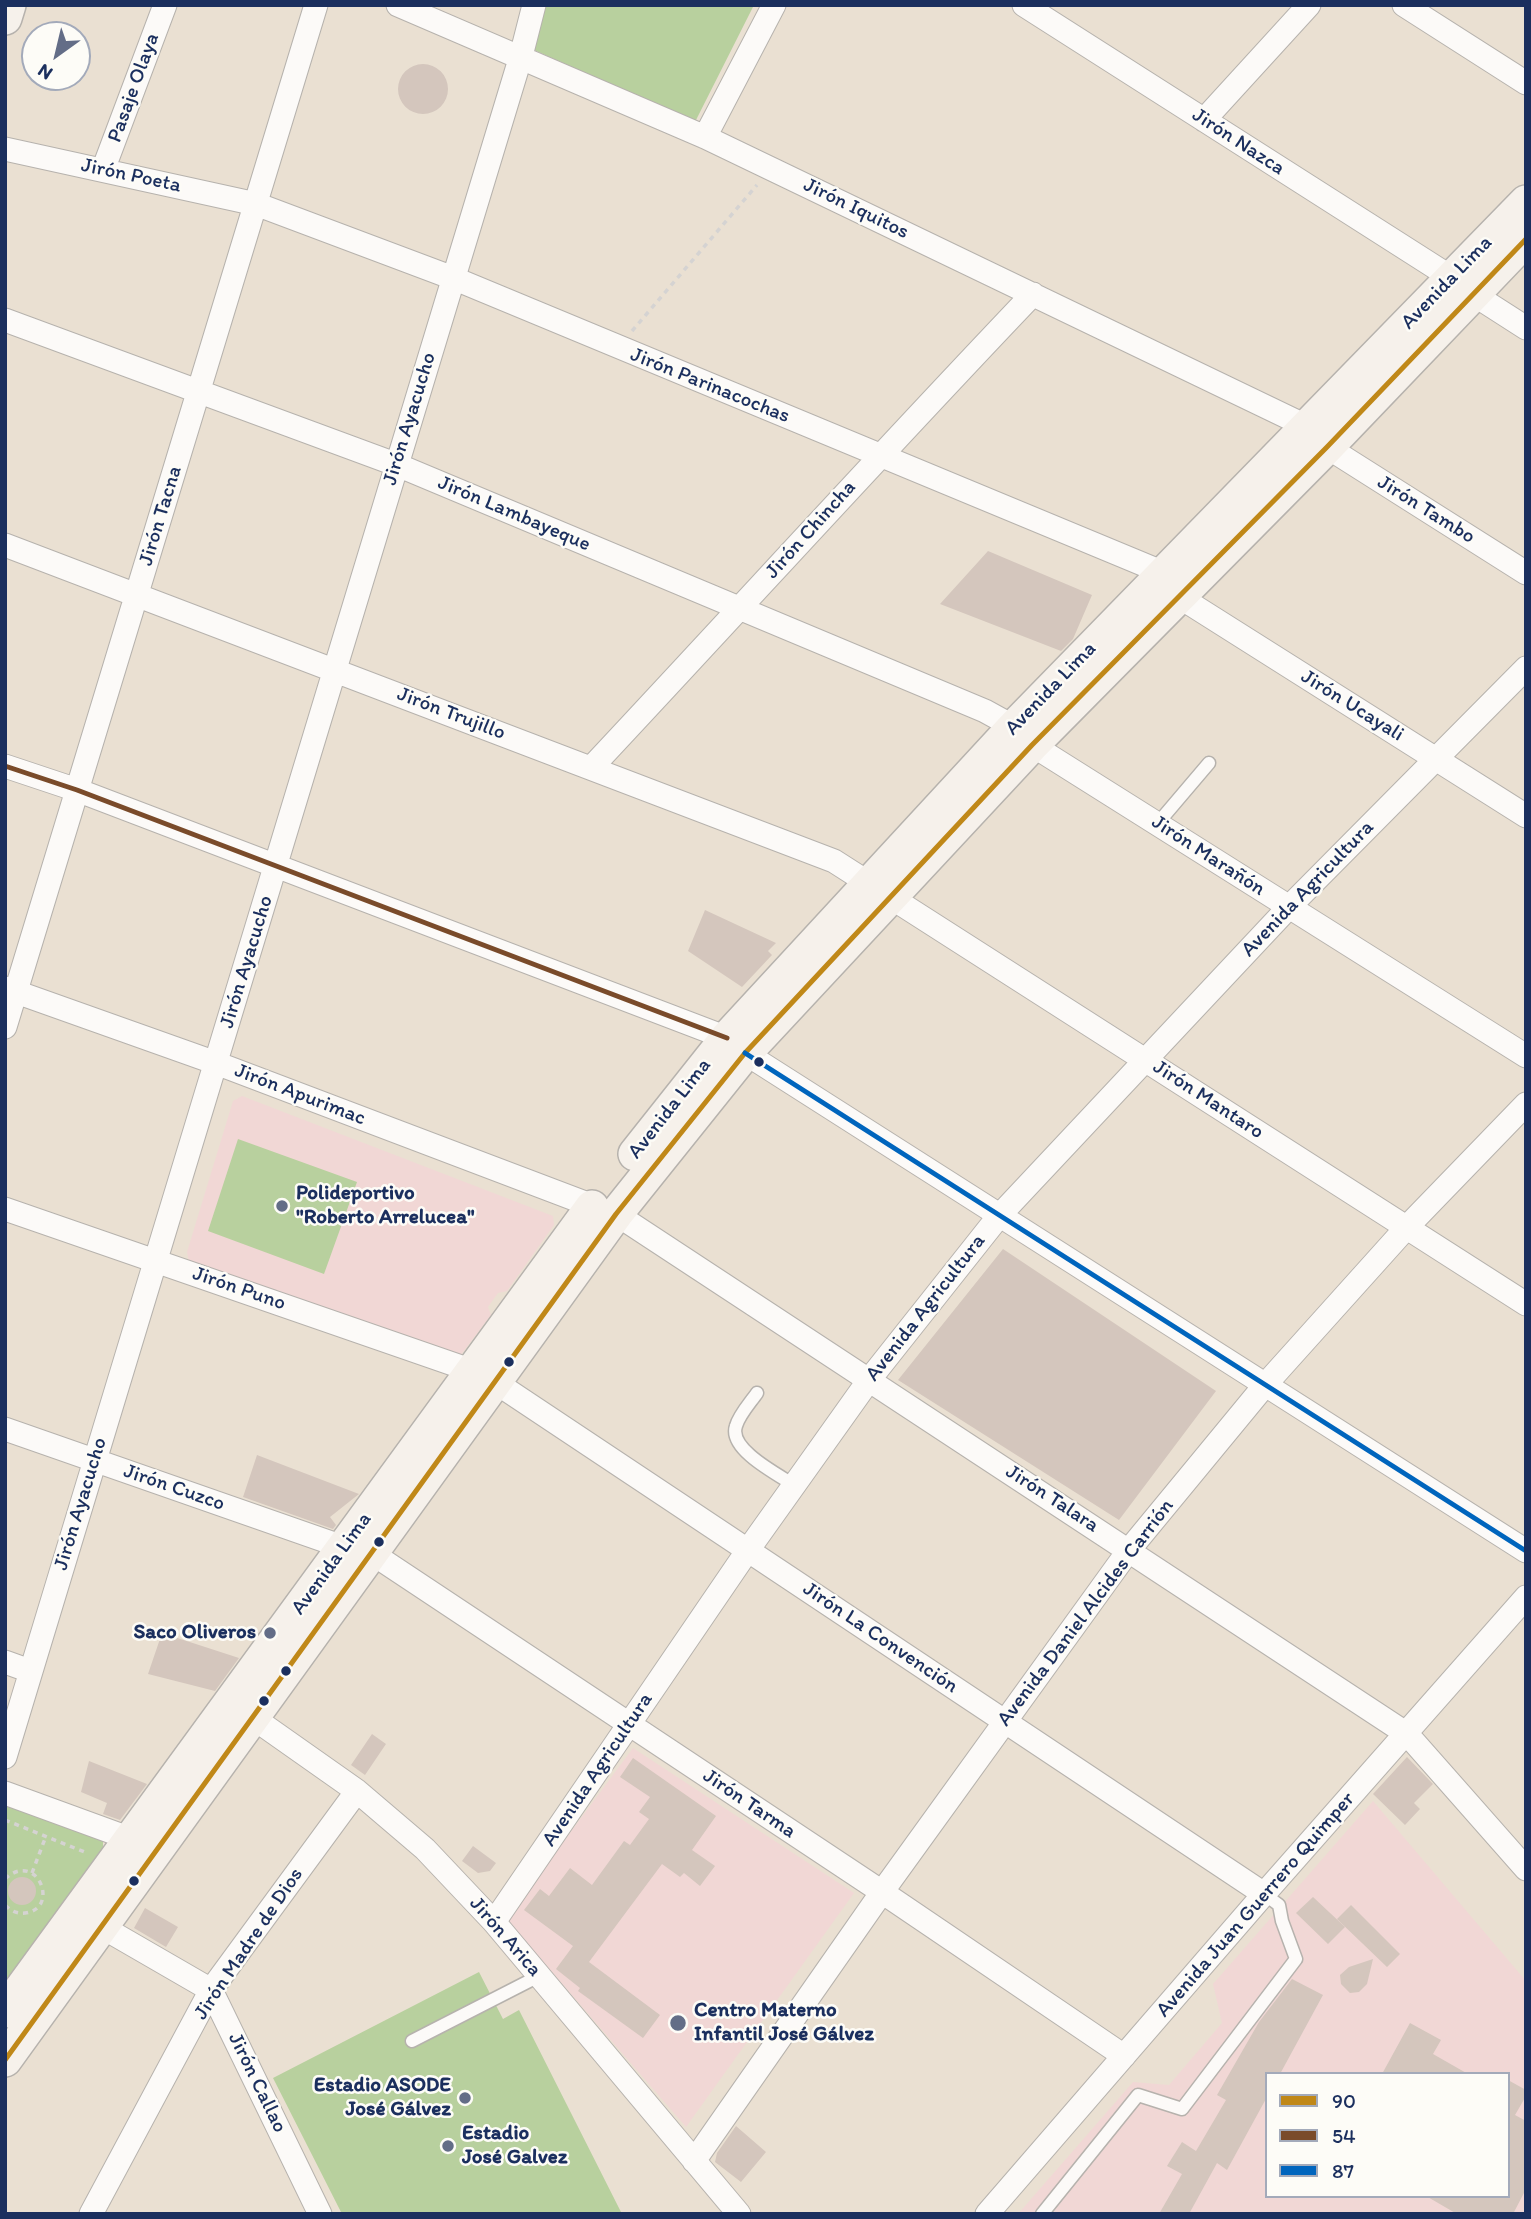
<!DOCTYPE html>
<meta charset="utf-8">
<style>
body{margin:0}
#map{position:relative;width:1531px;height:2219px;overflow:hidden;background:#eae0d2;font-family:Itim,sans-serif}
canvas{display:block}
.frame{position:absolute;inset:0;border:7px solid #1b2f5e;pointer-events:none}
.legend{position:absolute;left:1265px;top:2072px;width:245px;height:126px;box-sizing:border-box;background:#fdfcf7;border:2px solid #a3aaba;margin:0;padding:9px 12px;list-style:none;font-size:21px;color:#1b2f5e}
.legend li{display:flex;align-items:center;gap:14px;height:35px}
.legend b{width:35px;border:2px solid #a3aaba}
.north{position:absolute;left:21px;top:21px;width:70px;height:70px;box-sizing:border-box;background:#fdfcf7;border:2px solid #a3aaba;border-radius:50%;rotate:214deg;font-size:19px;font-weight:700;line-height:28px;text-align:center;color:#1b2f5e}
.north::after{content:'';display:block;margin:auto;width:24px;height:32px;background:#636d87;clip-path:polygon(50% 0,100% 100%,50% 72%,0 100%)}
</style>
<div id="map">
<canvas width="1531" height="2219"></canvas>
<div class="frame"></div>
<ul class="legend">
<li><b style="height:9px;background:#c08818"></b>90</li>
<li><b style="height:9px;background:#7a4b2a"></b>54</li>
<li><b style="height:9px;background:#0065bd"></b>87</li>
</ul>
<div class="north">N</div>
</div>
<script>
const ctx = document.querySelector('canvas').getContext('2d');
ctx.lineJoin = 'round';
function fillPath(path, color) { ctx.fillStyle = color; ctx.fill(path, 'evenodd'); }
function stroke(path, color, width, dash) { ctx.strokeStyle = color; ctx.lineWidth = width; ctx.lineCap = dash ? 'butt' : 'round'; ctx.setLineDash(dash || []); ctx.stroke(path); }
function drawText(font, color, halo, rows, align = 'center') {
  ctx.font = font + ' Itim,sans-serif'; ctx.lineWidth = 5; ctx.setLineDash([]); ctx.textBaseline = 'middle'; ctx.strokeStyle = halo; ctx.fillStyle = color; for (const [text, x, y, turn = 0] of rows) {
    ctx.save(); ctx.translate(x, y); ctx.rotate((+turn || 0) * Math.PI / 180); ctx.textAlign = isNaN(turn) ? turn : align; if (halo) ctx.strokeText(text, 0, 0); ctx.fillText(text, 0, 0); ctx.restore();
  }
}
const built = new Path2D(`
 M242,1096l311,120 1,9 -47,66 -9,2 -10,14 3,8 -31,41 -271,-94 -2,-10 46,-151z
 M633,1748l221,145 -168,234 -180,-208z
 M1373,1801l153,180v233h-508l115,-132 36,3 53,-62 -9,-39zM1267,2074h241v122h-241z`);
const green = new Path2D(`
 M545,5h209l-59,117 -161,-72z
 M238,1139l119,43 -33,92 -116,-43z
 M5,1804l98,35v12l-98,140z
 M479,1972l24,47 16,-9 103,204h-280l-69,-136z`);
const building = new Path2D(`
 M398 89a25 25 0 1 1 50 0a25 25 0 1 1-50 0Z
 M988,551l104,44 -19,44 -12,12 -121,-47z
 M705,910l71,33 -8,8 4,4 -30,32 -54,-36z
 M1003,1249l213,142 -97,129 -221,-140z
 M257,1455l102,39 -29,23 6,8 -3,4 -90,-32z
 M162,1633l77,25 -24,33 -67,-17z
 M372,1734l14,10 -21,31 -14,-10z
 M1407,1757l26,27 -19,19 6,6 -15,16 -32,-31z
 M633,1758l83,58 -24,34 23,16 -15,20 -16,-13 -4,4 -18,-13 -73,98 71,53 -17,23 -65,-47 2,-3 -24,-19 17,-23 -49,-36 16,-21 9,7 21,-28 22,17 32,-44 6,4 19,-26 -10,-7 11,-15 -30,-20z
 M89,1761l58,23 -27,36 -17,-6 4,-11 -26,-11z
 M473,1846l23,17 -6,8 -12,2 -16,-12z
 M8 1891a14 14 0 1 1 28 0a14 14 0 1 1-28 0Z
 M1313,1897l32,30 -17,17 -32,-31z
 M1351,1905l49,49 -13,13 -50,-48z
 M145,1908l33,19 -12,20 -32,-19z
 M1373,1959l-6,25 -8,8 -9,1 -9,-9 -1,-9 9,-8z
 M1292,1979l31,16 -43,79h-13v23l-40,73 -10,-7 -28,51h-30l23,-40 -15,-8 15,-24 14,9 30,-51 -9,-5 42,-73z
 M1410,2023l31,17 -8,14 35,20h-86z
 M1508,2080l18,10v6l-11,19 11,6v68l-13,25h-56l-31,-18h82z
 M736,2126l30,26 -25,30 -26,-20 2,-9z`);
const path = new Path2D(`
 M632,331l125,-146
 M5,1820l82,33
 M32,1873l14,-37
 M5,1879c32,-30 56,30 20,34 -8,1 -14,-2 -20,-8
 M5,2213l2,1`);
const lane = new Path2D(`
 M1158,823l51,-60
 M757,1393c-7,10 -18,22 -21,33 -8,23 41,48 58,59
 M412,2041l127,-65
 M1042,2214l96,-119 44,14 114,-150 -14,-38 -3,-16 -15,-11`);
const street = new Path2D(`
 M398,5l307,132 603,290
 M1024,5l428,273
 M1404,5l122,78
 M1204,120l105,-115
 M705,137l69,-132
 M5,149l251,55 197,74 711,295
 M103,170l62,-165
 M1473,294l53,34
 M5,320l390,144 590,247 29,16
 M1327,447l199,126
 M5,545l829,316 692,443
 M1178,596l348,220
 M1032,745l494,311
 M5,766l72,24 650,248
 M591,768c148,-158 293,-318 442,-474
 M5,988l211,75 377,143
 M5,1027l311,-1022
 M745,1053l781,498
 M5,1209l468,162
 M616,1214l791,520 119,135
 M495,1382l769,512
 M5,1429l338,118
 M373,1554l509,338 242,164
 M5,1662l25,9
 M242,1710l115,81 68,58 69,73 245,292
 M5,1757l516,-1701 13,-51
 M5,1793l126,46
 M494,1922l254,-372 121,-170 130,-164 290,-309 237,-239
 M102,1927l109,63 109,224
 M694,2161l188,-269 247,-342 136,-165 142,-158 119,-123
 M91,2214l120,-224 146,-199
 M987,2214l277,-320 262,-297`);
const secondary = new Path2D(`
 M5,18l4,-13
 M635,1154l92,-116 287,-311 512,-525
 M5,2011l587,-804
 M5,2060l611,-846 129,-161 287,-308 295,-298 199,-208`);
const bus1 = new Path2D(`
 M5,2060l611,-846 129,-161 287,-308 295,-298 199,-208`);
const bus2 = new Path2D(`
 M5,766l72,24 650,248`);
const bus3 = new Path2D(`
 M745,1053l781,498`);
const markers = [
 [759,1062,6,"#1b2f5e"],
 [282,1206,7,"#636d87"],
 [509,1362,6,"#1b2f5e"],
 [379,1542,6,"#1b2f5e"],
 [270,1633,7,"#636d87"],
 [286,1671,6,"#1b2f5e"],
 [264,1701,6,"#1b2f5e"],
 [134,1881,6,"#1b2f5e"],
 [678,2023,9,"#636d87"],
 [465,2098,7,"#636d87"],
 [448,2146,7,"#636d87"]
];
const streetNames = [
 ["Pasaje Olaya",134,88,-70],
 ["Jirón Nazca",1238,142,33],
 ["Jirón Poeta",131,176,12],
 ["Jirón Iquitos",856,209,26],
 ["Avenida Lima",1447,283,-46],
 ["Jirón Parinacochas",710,386,22],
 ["Jirón Ayacucho",410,419,-73],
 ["Jirón Tambo",1426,510,32],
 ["Jirón Lambayeque",514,514,23],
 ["Jirón Tacna",161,516,-73],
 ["Jirón Chincha",811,530,-48],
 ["Avenida Lima",1051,689,-46],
 ["Jirón Ucayali",1352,706,32],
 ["Jirón Trujillo",451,714,21],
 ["Jirón Marañón",1208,856,33],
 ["Avenida Agricultura",1308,889,-46],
 ["Jirón Ayacucho",247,962,-73],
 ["Jirón Apurimac",300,1095,21],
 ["Jirón Mantaro",1208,1100,33],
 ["Avenida Lima",670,1109,-52],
 ["Jirón Puno",239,1289,19],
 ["Avenida Agricultura",926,1308,-52],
 ["Jirón Cuzco",174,1488,19],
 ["Jirón Talara",1052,1499,33],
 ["Jirón Ayacucho",81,1504,-73],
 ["Avenida Lima",332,1564,-54],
 ["Avenida Daniel Alcides Carrión",1086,1613,-53],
 ["Jirón La Convención",880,1638,34],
 ["Avenida Agricultura",598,1770,-56],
 ["Jirón Tarma",749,1804,34],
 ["Avenida Juan Guerrero Quimper",1256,1905,-49],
 ["Jirón Arica",505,1937,49],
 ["Jirón Madre de Dios",249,1944,-56],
 ["Jirón Callao",257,2083,64]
];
const poiNames = [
 ["Polideportivo",296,1194],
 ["\"Roberto Arrelucea\"",296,1218],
 ["Saco Oliveros",256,1633,"right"],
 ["Centro Materno",694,2011],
 ["Infantil José Gálvez",694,2035],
 ["Estadio ASODE",451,2086,"right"],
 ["José Gálvez",451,2110,"right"],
 ["Estadio",462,2134],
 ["José Galvez",462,2158]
];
fillPath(built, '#f1d7d5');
fillPath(green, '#b8d09e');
fillPath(building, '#d4c6bd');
stroke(lane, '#b6b2ad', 15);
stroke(street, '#b6b2ad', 25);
stroke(secondary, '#b6b2ad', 36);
stroke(path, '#d5d3d2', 3.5, [5, 5]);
stroke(lane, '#fcfaf8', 12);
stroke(street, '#fcfaf8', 23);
stroke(secondary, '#f6f1eb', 33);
stroke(bus1, '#c08818', 5);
stroke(bus2, '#7a4b2a', 5);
stroke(bus3, '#0065bd', 5);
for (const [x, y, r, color] of markers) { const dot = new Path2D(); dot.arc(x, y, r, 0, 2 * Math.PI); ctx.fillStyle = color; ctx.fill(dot); stroke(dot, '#fdfcf7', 2.5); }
drawText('21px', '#1b2f5e', '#fdfcf7', streetNames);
drawText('bold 21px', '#1b2f5e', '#fdfcf7', poiNames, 'left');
</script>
